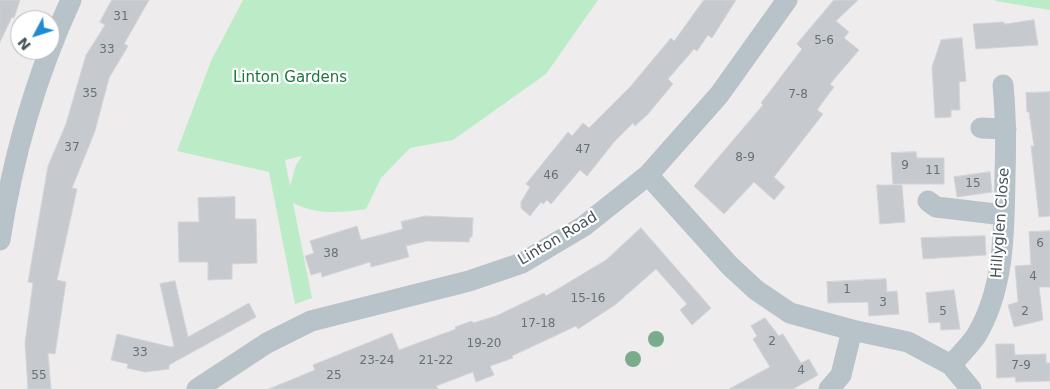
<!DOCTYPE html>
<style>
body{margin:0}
#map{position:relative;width:1050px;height:389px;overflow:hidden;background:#efeced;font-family:"DejaVu Sans",sans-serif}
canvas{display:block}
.north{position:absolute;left:10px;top:10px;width:50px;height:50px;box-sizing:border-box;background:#fff;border:1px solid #b5babd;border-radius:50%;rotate:230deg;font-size:14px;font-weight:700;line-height:20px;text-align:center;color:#465359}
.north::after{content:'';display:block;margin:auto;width:18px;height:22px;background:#1f8bd6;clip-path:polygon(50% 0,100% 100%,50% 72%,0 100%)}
</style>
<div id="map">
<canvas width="1050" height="389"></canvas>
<div class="north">N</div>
</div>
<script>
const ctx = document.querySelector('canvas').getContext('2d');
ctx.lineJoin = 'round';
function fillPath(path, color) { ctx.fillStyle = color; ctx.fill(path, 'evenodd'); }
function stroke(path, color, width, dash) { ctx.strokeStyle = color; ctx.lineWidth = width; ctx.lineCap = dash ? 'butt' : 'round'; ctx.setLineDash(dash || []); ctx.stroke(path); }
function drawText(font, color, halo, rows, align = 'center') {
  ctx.font = font + ' "DejaVu Sans",sans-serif'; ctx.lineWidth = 4.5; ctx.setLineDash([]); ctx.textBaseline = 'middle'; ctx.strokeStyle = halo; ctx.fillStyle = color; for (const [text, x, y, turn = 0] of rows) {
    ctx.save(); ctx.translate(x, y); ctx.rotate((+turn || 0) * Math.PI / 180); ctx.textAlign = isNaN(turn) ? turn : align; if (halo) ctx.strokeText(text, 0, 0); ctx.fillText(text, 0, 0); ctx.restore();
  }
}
const green = new Path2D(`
 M243,0h355l-52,74 -93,66 -43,8 -29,30 -15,31c-25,4 -50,6 -73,-6l19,95 -17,6 -26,-132 -92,-21 34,-90zM302,156l-6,9 -6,21 -5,-26z
 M996,0h54v10l-54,-9z`);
const building = new Path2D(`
 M0,0h20l-6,18 -2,-1 -12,25z
 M112,0h37l-25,44 4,2 -19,32 -14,53 -23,57 5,1 -20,91 9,2 -11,72 -7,-1 3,36h-23l-3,-46 8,-60 -5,-1 20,-116 18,-42 20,-69 19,-30 -5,-3z
 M704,0h32l-24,38 -4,-3 -11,16 -3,-2 -26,30 5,5 -25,30 -13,12 -2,-3 -19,19 -27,34 -7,-6 -29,34 -4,-4 -4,4 -2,-2 -11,14 -9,-8v-6l9,-15 -4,-3 42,-52 4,4 11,-13 6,5 41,-41 41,-49 3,3z
 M834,0h24l-22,21 13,11 -5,6 15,12 -29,34 4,3 -17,23 6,4 -49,63 11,10 -11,13 -20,-18 -30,32 -30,-28 69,-81 -2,-2 41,-54 -5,-5z
 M1034,20l4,25 -62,4 -3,-25 31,-2v2z
 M962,38l4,43 -7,1 1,28h-9v7l-16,1 -3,-51 9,-27z
 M1050,92v124l-11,1 -8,-71h3l-5,-34h-2l-1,-19z
 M916,152l1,6h27v26h-51l-2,-31z
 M990,172l2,20 -35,5 -3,-20z
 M877,185h25l3,37 -25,2z
 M235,197v22h21l1,44 -25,1v15l-24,1v-18h-29l-1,-40h21l-1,-24z
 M425,216l48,2 -1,19h-2l-1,5 -42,-1 -21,5 3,11 -38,10 -1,-5 -48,15 -1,-5 -10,3 -6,-19 9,-3 -4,-12 47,-15 4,14 42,-11 -2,-7z
 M641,228l70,80 -19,17 -12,-15 7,-6 -31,-35 -41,36 -37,24 -2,-3 -64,30 1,2 -23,8 4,9 -18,7 -3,-10 -37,14 2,3h-169l46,-19 -2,-5 79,-32 7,17 57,-21 -1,-2 17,-6 1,2 23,-7 48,-23 2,3 60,-36z
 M1050,231v56h-11l4,33 -29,7 -6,-22 10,-3 -3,-36 16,-1 -2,-33z
 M985,236l1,19 -63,4 -2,-21z
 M886,279l1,13 10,-1 2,23 -30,2 -1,-14 -40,1 -1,-21z
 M175,281l13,56 61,-34 7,14 -87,48v4l-24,3 -18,-4 1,-4 -17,-4 6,-26 54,13 3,-1 -14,-62z
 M954,290l6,39 -19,1 -1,-8 -11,1 -3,-30z
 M765,318l14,18 4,-2 18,29 8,-4 9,16 -25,14h-64l41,-22 -17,-28 4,-3 -6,-10z
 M996,344h18l1,11 31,-1v9h4v18l-34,1 -1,-5 -18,1z`);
const minor = new Path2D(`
 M981,128l25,1
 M648,175l82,91 26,24 34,23 62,17 56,12 43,23 20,24
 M928,201l8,6 68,8
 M0,240c13,-85 35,-162 71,-240
 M951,365c8,-9 18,-19 25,-29 29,-48 28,-106 29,-160 1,-30 1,-61 -2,-91
 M197,389l70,-46 44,-22 158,-40 53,-18 62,-37 64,-51 71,-80 68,-95
 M829,389l12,-14 11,-45`);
const trees = [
 [656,339],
 [633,359]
];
const numberNames = [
 ["31",121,17],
 ["5-6",824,41],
 ["33",107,50],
 ["35",90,94],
 ["7-8",798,95],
 ["37",72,148],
 ["47",583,150],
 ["8-9",745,158],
 ["9",905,166],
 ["11",933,171],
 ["46",551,176],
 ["15",973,184],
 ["6",1040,244],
 ["38",331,254],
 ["4",1033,277],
 ["1",847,290],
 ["15-16",588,299],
 ["3",883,303],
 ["5",943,312],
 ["2",1025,312],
 ["17-18",538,324],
 ["2",772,342],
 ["19-20",484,344],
 ["33",140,353],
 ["23-24",377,361],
 ["21-22",436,361],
 ["7-9",1021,366],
 ["4",801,371],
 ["55",39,376],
 ["25",334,376]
];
const parkNames = [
 ["Linton Gardens",290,78]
];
const streetNames = [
 ["Hillyglen Close",1001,223,-86],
 ["Linton Road",558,239,-31]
];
fillPath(green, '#bbecc7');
fillPath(building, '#c6cace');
stroke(building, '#d1d4d8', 1);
stroke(minor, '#b8c3c9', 21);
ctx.fillStyle = '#7aac8b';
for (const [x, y] of trees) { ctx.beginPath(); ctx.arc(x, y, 8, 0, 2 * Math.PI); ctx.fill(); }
drawText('12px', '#667176', null, numberNames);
drawText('15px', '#1a773a', '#fff', parkNames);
drawText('15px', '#465359', '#fff', streetNames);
</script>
